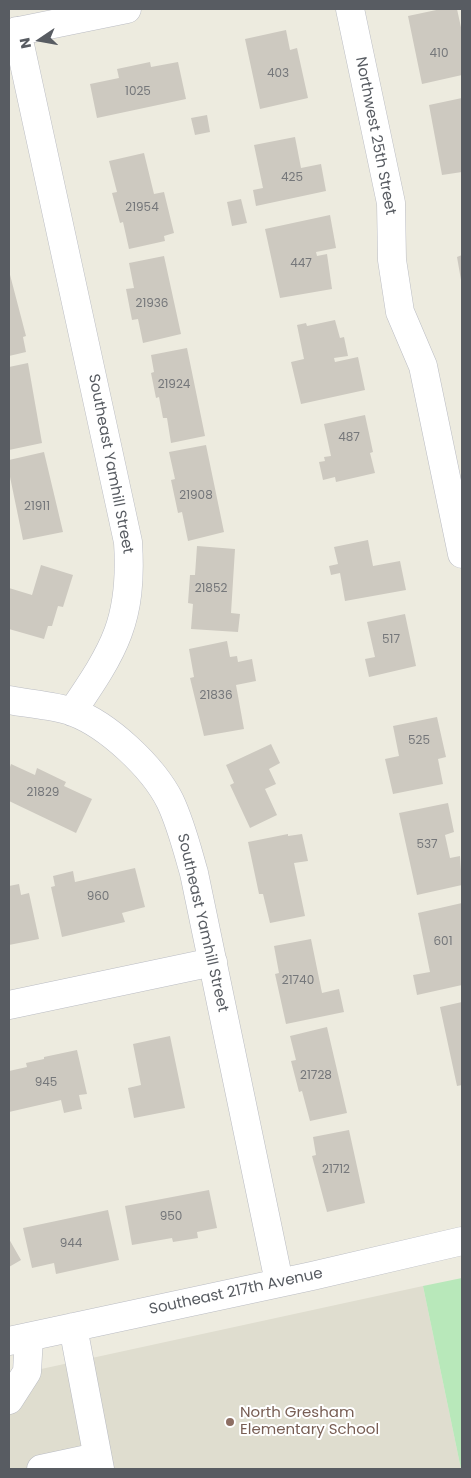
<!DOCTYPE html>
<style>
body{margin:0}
#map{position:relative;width:471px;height:1478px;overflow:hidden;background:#edebdf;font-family:Poppins,sans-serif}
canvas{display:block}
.frame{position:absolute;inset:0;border:10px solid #585c62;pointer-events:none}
.north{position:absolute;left:15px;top:15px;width:50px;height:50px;-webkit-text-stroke:4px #fff;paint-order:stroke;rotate:258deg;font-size:14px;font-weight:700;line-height:20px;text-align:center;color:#585c62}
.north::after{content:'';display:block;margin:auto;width:18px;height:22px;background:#585c62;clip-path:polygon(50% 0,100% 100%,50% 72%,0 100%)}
</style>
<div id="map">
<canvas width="471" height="1478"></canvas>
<div class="frame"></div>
<div class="north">N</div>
</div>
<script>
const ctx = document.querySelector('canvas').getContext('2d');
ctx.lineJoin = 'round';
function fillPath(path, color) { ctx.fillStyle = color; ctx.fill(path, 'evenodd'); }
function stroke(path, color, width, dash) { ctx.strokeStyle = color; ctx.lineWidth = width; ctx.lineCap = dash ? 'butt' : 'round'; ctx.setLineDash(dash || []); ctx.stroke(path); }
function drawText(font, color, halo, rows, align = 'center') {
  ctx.font = font + ' Poppins,sans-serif'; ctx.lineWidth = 4; ctx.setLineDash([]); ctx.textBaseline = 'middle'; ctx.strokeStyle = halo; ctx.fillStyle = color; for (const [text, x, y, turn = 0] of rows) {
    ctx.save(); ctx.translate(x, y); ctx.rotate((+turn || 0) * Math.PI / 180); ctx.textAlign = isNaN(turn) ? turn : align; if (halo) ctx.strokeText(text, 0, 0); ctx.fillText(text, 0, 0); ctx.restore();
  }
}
const education = new Path2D(`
 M423,1286l38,183h-452v-93z`);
const green = new Path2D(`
 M462,1278v191h-1l-38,-183z`);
const building = new Path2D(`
 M441,9h16l5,23v43l-40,9 -14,-68z
 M286,30l4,20 7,-2 11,50 -48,11 -15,-70z
 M150,62l1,5 27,-5 8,37 -89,19 -7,-34 29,-6 -2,-9z
 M462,98v74l-20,3 -13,-70z
 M207,115l3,17 -15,3 -4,-17z
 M295,137l6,31 20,-4 5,27 -70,15 -3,-16 10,-2 -9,-43z
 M144,153l10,41 10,-2 10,41 -10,3 1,5 -36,8 -6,-27 -3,1 -8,-30 5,-1 -8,-31z
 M241,199l6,24 -15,3 -5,-24z
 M330,215l6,33 -20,4 1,4 10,-2 5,35 -52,9 -15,-69z
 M462,255v25h-1l-4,-23z
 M164,256l17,78 -38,9 -5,-24 -6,1 -6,-31 8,-1 -5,-25z
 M9,271l17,65 -3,1 3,15 -17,4z
 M335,320l5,18 4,-1 4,19 -14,2 1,4 23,-5 7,33 -64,14 -10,-42 13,-3 -7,-34 9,-2 1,3z
 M187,348l18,88 -34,7 -4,-25h-4l-4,-21 -3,1 -5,-25 3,-1 -3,-17z
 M28,363l14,80 -33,7v-83z
 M365,415l8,37 -3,1 5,20 -39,9 -1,-5 -12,3 -4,-18 6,-1 -1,-4 7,-1 -7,-32z
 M206,445l18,87 -36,9 -6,-29 -4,1 -7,-33 4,-1 -6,-27z
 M44,452l19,80 -40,8 -14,-68v-12z
 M368,540l5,26 27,-5 6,29 -61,11 -5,-28 -9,2 -2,-9 9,-2 -4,-17z
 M197,546l38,3 -4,64 9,1 -2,18 -47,-3 2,-25 -5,-1 2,-28h5z
 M41,565l32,10 -10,32 -5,-1 -6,20h-4l-4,13 -35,-10v-41l23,7z
 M405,614l11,52 -47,11 -4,-18 10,-2 -8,-35z
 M227,641l3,16 7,-1 1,6 14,-3 4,22 -20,4 8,44 -40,7 -14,-58 4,-1 -5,-28z
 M437,717l9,40 -8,2 5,25 -50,10 -8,-35 14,-3 -6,-30z
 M271,744l9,19 -11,6 7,15 -11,5 12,26 -27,13 -20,-43 4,-2 -8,-18z
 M11,764l24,11 2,-7 29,14 -2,4 28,13 -16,34 -67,-32v-31z
 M448,803l6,29 -9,3 5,23 10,-2 2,29 -45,10 -18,-82z
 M288,834v2l14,-2 6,27 -14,2 11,53 -35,7 -7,-29h-4l-11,-52z
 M135,868l10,39 -23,6 3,9 -63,15 -11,-50 4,-1 -2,-10 20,-5 2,11z
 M19,884l2,11 8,-2 10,46 -30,6v-59z
 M462,903v82l-45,10 -4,-20 17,-3 -12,-59z
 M311,939l11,54 17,-4 5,23 -58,12 -11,-50 4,-1 -5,-27z
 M462,1002v83l-5,1 -17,-79z
 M327,1027l20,86 -37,8 -8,-30 -3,1 -8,-31 5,-1 -6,-24z
 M170,1036l15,72 -51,10 -6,-30 13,-3 -8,-41z
 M77,1050l10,44 -8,1 3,14 -18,4 -3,-13 -52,12v-41l18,-4 -1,-4 18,-4v-2z
 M349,1130l16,73 -38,9 -15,-56 4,-1 -3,-18z
 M209,1190l8,38 -20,4 1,6 -25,4 -1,-4 -40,7 -7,-39z
 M108,1210l11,50 -63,14 -2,-11 -22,5 -9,-40z
 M9,1239l12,21 -12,7z`);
const minor = new Path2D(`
 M350,9l41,194 1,57 8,52 23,54 39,188
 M17,31l111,511c5,78 -13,107 -56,170
 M9,33l118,-24
 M9,700c20,4 44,5 64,12 35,13 80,55 97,89 11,23 17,48 24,72l85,409
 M9,1005l204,-43
 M73,1327l27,142
 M9,1341l303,-65 150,-35
 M9,1400l18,-28 2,-35
 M41,1469l56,-12`);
const markers = [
 [230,1422,5,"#8d6e63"]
];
const numberNames = [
 ["410",439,54],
 ["403",278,74],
 ["1025",138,92],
 ["425",292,178],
 ["21954",142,208],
 ["447",301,264],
 ["21936",152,304],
 ["21924",174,385],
 ["487",349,438],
 ["21908",196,496],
 ["21911",37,507],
 ["21852",211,589],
 ["517",391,640],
 ["21836",216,696],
 ["525",419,741],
 ["21829",43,793],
 ["537",427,845],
 ["960",98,897],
 ["601",443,942],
 ["21740",298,981],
 ["21728",316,1076],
 ["945",46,1083],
 ["21712",336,1170],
 ["950",171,1217],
 ["944",71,1244]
];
const streetNames = [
 ["Northwest 25th Street",375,136,79],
 ["Southeast Yamhill Street",110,464,79],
 ["Southeast Yamhill Street",202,923,77],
 ["Southeast 217th Avenue",236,1292,-12]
];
const educationNames = [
 ["North Gresham",240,1413],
 ["Elementary School",240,1430]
];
fillPath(education, '#dfddcf');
fillPath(green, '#b8e8ba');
fillPath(building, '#cdc9c0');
stroke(minor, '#babcc3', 29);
stroke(minor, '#fff', 28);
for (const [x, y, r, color] of markers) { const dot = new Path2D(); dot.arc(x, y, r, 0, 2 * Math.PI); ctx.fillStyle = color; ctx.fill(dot); stroke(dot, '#fff', 2); }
drawText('12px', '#75777a', null, numberNames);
drawText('15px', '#585c62', '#fff', streetNames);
drawText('15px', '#785e54', '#fff', educationNames, 'left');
</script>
